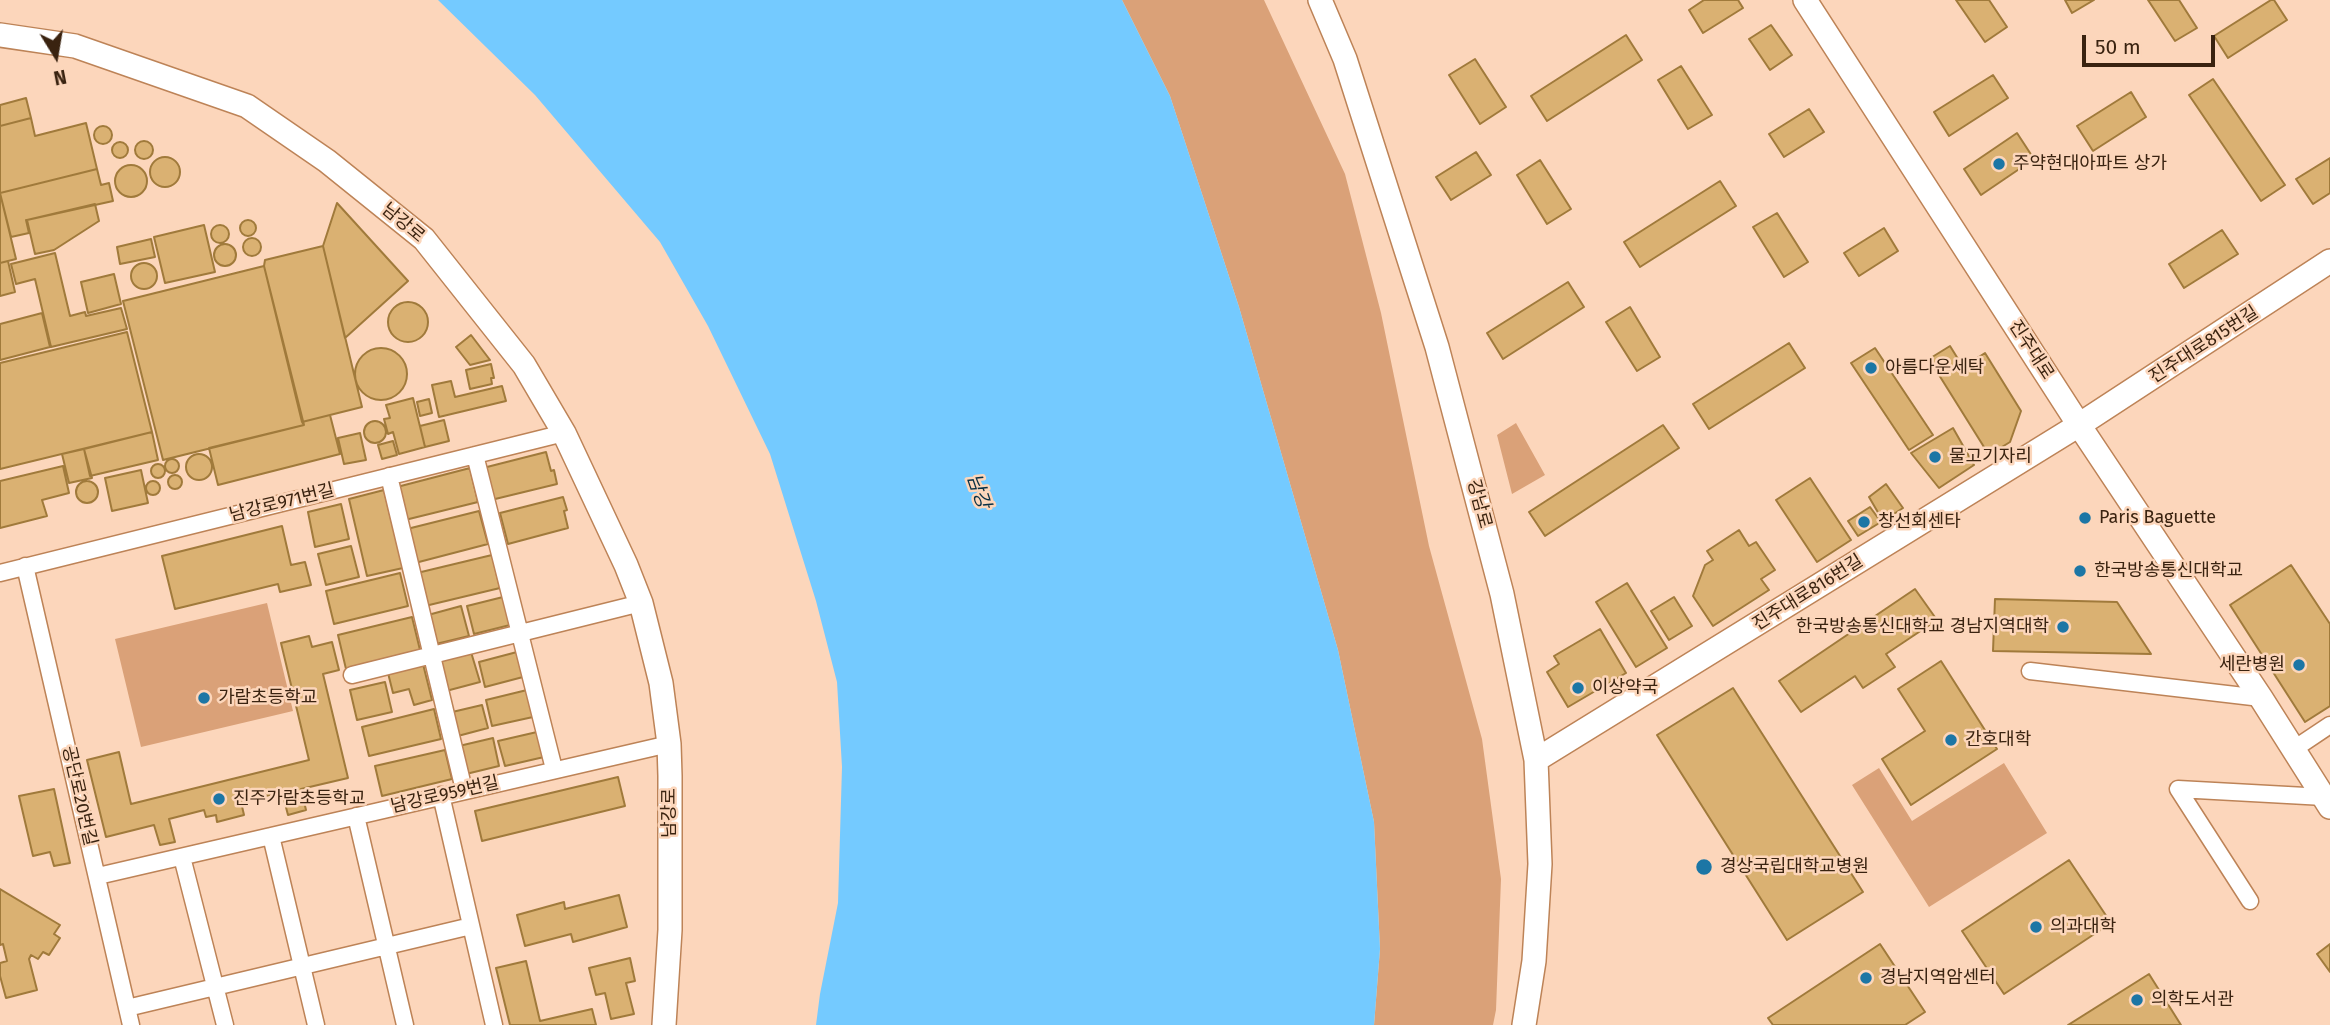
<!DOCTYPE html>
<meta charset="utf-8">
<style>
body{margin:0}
#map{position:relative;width:2330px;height:1025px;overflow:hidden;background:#fcd6bb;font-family:"Fira Sans",sans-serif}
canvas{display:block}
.north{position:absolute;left:21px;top:21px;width:70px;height:70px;-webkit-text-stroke:5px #fcd6bb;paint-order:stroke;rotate:169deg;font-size:19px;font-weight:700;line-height:28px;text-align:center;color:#3a2310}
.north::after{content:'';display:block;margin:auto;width:24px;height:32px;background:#3a2310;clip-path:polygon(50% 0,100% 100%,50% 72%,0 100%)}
.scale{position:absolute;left:2082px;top:35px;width:133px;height:32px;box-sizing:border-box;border:4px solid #3a2310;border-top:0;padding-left:9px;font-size:21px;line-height:24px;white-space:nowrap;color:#3a2310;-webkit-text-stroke:5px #fcd6bb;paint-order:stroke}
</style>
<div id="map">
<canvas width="2330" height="1025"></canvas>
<div class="north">N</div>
<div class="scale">50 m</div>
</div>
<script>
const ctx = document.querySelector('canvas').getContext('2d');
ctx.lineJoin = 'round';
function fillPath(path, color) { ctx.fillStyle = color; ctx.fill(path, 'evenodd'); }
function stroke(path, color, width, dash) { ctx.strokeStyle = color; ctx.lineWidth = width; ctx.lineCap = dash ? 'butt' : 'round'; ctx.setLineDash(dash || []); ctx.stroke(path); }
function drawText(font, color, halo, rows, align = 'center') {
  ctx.font = font + ' "Fira Sans","Noto Sans KR",sans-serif'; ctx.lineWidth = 5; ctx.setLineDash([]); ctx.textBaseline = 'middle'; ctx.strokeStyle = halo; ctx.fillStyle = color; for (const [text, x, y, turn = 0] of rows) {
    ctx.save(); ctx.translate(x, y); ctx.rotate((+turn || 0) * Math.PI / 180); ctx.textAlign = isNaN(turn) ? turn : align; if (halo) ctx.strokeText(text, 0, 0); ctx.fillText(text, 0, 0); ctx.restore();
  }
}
const green = new Path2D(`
 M1122,0h142l81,174 36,139 48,233 53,193 19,140 -5,131 -3,15h-119l6,-76 -6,-127 -36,-172 -99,-343 -69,-211z
 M1516,423l29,52 -33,19 -15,-59z
 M267,603l26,108 -152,36 -26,-108z
 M2004,763l43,70 -118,74 -77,-122 27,-17 33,53z`);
const water = new Path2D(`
 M438,0h684l48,96 69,211 99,343 36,172 6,127 -6,76h-558l4,-31 18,-91 4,-136 -5,-85 -21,-81 -46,-147 -62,-128 -48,-84 -125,-147z`);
const building = new Path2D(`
 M1704,0h34l5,8 -40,25 -14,-23z
 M1956,0h33l18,27 -22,15z
 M2065,0h29l-22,13z
 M2148,0h31l18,28 -22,13z
 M2271,0h3l13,20 -59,38 -14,-22z
 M1771,25l21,30 -22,15 -21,-31z
 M1626,35l16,25 -95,61 -16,-25z
 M1475,59l31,48 -26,17 -31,-49z
 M1681,66l31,49 -24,14 -30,-49z
 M1993,75l15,23 -59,38 -15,-24z
 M2213,79l72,106 -24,16 -72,-106z
 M2131,92l15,25 -53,34 -16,-25z
 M26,98l5,20 -31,8v-21z
 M1809,109l15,23 -40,25 -15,-23z
 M31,118l4,18 51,-13 11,46 -97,24v-67z
 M94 135a9 9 0 1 1 18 0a9 9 0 1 1-18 0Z
 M2017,133l17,26 -53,36 -17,-26z
 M135 150a9 9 0 1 1 18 0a9 9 0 1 1-18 0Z
 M112 150a8 8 0 1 1 16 0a8 8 0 1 1-16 0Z
 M1476,152l15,23 -40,25 -15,-23z
 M150 172a15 15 0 1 1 30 0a15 15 0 1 1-30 0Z
 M2330,158v35l-17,11 -17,-25z
 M1540,160l31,49 -24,15 -30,-49z
 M115 181a16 16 0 1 1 32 0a16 16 0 1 1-32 0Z
 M97,169l4,16 8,-2 4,18 -86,19h-1l3,13 -18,4 -11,-44z
 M1720,181l16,25 -96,61 -16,-25z
 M0,193l16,66 -16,4z
 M337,203l71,78 -63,57 -22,-92z
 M95,204l4,17 -45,29 -19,4 -8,-34z
 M1777,213l31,49 -24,15 -31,-50z
 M240 228a8 8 0 1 1 16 0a8 8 0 1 1-16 0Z
 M204,225l11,47 -50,11 -11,-46z
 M211 234a9 9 0 1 1 18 0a9 9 0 1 1-18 0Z
 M1884,228l14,23 -39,25 -15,-23z
 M2222,230l16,24 -54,34 -15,-24z
 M243 247a9 9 0 1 1 18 0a9 9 0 1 1-18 0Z
 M151,239l4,18 -35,7 -3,-17z
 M214 255a11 11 0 1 1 22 0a11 11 0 1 1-22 0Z
 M323,246l39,161 -60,15 -38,-156 1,-6z
 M55,253l15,63 15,-4 1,4 35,-8 6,21 -76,18 -16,-68 -19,5 -5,-20z
 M8,261l7,31 -15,4v-33z
 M131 276a13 13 0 1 1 26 0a13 13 0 1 1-26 0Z
 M264,266l40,159 -141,35 -40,-159z
 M114,274l7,30 -33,9 -7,-31z
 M1568,282l16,25 -81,52 -16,-26z
 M388 322a20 20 0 1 1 40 0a20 20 0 1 1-40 0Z
 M1630,307l30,50 -23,14 -31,-49z
 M42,313l8,34 -50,13v-36z
 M127,332l25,100 -152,37v-106z
 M471,335l19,25 -20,5 -14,-18z
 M1789,343l16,25 -96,61 -16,-25z
 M1950,346l13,21 22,-14 36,58 -11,31 -21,13 -60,-96z
 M1875,348l58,87 -24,15 -58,-87z
 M355 374a26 26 0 1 1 52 0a26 26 0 1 1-52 0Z
 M491,364l3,14h-3l1,6 -22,5 -4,-19z
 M451,381l4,16 47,-11 4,15 -67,16 -7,-32z
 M413,398l12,49 -26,7 -6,-22 -5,2 -4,-15 6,-1 -4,-13z
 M429,399l3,14 -12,3 -3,-14z
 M330,415l10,39 -122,31 -9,-37 95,-23 -2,-3z
 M444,420l5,21 -24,6 -5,-21z
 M364 432a11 11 0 1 1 22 0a11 11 0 1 1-22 0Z
 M1663,425l16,23 -134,88 -16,-24z
 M1953,428l21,37 -35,23 -28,-35z
 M152,432l6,28 -68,16 -6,-27z
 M360,433l6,27 -22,4 -6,-26z
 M393,441l4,14 -15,4 -4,-14z
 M84,449l8,29 -23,5 -7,-29z
 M546,452l5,19 3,-1 3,14 -66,16 -8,-32z
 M186 467a13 13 0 1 1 26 0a13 13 0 1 1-26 0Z
 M165 466a7 7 0 1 1 14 0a7 7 0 1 1-14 0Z
 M151 471a7 7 0 1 1 14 0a7 7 0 1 1-14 0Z
 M63,466l6,27 -27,7 5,16 -47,12v-47z
 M470,468l8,34 -73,18 -8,-33z
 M141,470l7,33 -36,8 -7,-33z
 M168 482a7 7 0 1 1 14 0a7 7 0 1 1-14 0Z
 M1810,478l41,62 -34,22 -41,-62z
 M76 492a11 11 0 1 1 22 0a11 11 0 1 1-22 0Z
 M146 488a7 7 0 1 1 14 0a7 7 0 1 1-14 0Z
 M1886,484l17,24 -20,13 -14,-24z
 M384,490l19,78 -36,8 -18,-77z
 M563,497l4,13 -3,1 4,17 -60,16 -8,-31z
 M341,504l8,35 -34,8 -7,-35z
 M1870,507l11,15 -23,14 -10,-15z
 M479,511l9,33 -73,19 -8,-34z
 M282,526l9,39 14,-3 6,23 -31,7 -2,-8 -103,25 -13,-53z
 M1739,530l10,16 7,-4 19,28 -14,9 8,11 -56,36 -20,-30 12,-31 8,-5 -6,-9z
 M351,546l8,31 -33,8 -8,-31z
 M492,555l8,33 -75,18 -8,-33z
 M2291,565l39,59v82l-25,16 -75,-117z
 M400,573l8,33 -74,18 -8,-33z
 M1627,583l40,65 -31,19 -40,-65z
 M1915,589l22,31 -51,34 9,13 -32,21 -8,-12 -54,36 -22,-31z
 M503,597l7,28 -36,9 -7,-28z
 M1674,597l18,29 -23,14 -18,-29z
 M1995,599l122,3 34,52 -158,-3z
 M461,606l8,30 -33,8 -8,-29z
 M412,617l8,33 -74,19 -8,-34z
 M1600,629l26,44 -58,34 -21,-35 12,-8 -5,-8z
 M309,636l3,11 20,-5 7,28 -16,4 25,104 -47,11 5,21 -18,5 -6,-23 -41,10 3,13 -27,7 -1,-7 -10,2 -2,-7 -35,9 6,23 -15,3 -6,-20 -48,12 -19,-77 32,-8 12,52 178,-44 -28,-117z
 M471,652l9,30 -34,9 -8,-31z
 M517,652l6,25 -38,10 -6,-25z
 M1941,661l56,88 -86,56 -29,-46 43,-28 -27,-42z
 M423,664l9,36 -18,5 -5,-16 -16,4 -5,-20z
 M385,682l7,30 -35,8 -7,-30z
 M1733,688l130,204 -76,48 -130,-205z
 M527,690l6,27 -41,9 -6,-26z
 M482,705l6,23 -34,9 -6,-24z
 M434,709l7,30 -72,17 -7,-29z
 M537,732l7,25 -39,9 -7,-25z
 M493,738l6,28 -33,8 -7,-28z
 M445,750l7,29 -70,17 -7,-30z
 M618,777l7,29 -143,35 -7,-30z
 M54,789l16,74 -16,3 -4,-14 -17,4 -14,-60z
 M2069,860l42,63 -107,71 -42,-63z
 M0,889l60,36 -6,9 6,4 -11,17 -6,-3 -5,7 -7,-4 -2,4 8,31 -31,8 -6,-22v-13l7,-2 -4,-17 -3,1z
 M619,895l8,32 -54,15 -2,-8 -46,12 -8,-31 47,-13 1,7z
 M1880,944l45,68 -20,13h-132l-5,-7z
 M2330,944v28l-13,-18z
 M630,958l5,23 -9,2 8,31 -23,5 -6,-26 -9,2 -7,-27z
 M526,961l14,60 52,-12 4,16h-86l-14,-57z
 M2149,974l32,51h-113z`);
const street = new Path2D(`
 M475,455l79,314
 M389,476l75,314
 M25,566l106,459
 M0,573l564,-140
 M2030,671l231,27
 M352,675l289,-72
 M2294,749l36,-24
 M441,795l53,230
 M356,816l49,209
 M271,836l45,189
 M182,857l43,168
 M98,876l571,-132
 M2250,901l-72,-112 146,8
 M127,1008l344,-82`);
const secondary = new Path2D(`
 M1320,0l25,59 92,288 65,247 34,166 4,104 -6,97 -10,64
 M1805,0l274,425 182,273 69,109
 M0,35l75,11 172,60 80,55 97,78 100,126 40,68 62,132 15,38 20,80 8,61 1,32v154l-6,95
 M1536,760l543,-335 251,-164`);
const markers = [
 [1999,164,7,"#1c76a5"],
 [1871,368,7,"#1c76a5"],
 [1935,457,7,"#1c76a5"],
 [2085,518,7,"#1c76a5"],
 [1864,522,7,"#1c76a5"],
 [2080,571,7,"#1c76a5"],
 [2063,627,7,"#1c76a5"],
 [2299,665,7,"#1c76a5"],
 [1578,688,7,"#1c76a5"],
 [204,698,7,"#1c76a5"],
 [1951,740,7,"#1c76a5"],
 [219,799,7,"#1c76a5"],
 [1704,867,9,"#1c76a5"],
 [2036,927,7,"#1c76a5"],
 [1866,978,7,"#1c76a5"],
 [2137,1000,7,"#1c76a5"]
];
const poiNames = [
 ["주약현대아파트 상가",2013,164],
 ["아름다운세탁",1885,368],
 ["물고기자리",1949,457],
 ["Paris Baguette",2099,518],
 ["창선회센타",1878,522],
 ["한국방송통신대학교",2094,571],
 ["한국방송통신대학교 경남지역대학",2049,627,"right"],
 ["세란병원",2285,665,"right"],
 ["이상약국",1592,688],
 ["가람초등학교",218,698],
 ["간호대학",1965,740],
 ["진주가람초등학교",233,799],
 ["경상국립대학교병원",1720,867],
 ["의과대학",2050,927],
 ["경남지역암센터",1880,978],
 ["의학도서관",2151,1000]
];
const streetNames = [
 ["남강로",403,223,40],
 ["진주대로815번길",2204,345,-33],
 ["진주대로",2031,350,57],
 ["남강로971번길",282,503,-14],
 ["강남로",1479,504,75],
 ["진주대로816번길",1808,593,-32],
 ["남강로959번길",445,795,-13],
 ["공단로20번길",79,796,77],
 ["남강로",670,813,-90]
];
const waterNames = [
 ["남강",978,491,71]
];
fillPath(green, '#daa178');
fillPath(water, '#74caff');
fillPath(building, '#dab172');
stroke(building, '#a07a3b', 2);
stroke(street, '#bd8357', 19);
stroke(secondary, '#bd8357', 26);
stroke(street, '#fff', 16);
stroke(secondary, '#fff', 23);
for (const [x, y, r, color] of markers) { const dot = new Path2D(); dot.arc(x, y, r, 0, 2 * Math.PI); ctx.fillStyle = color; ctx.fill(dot); stroke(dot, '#fcd6bb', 2.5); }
drawText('18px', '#3a2310', '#fcd6bb', poiNames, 'left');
drawText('18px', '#3a2310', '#fcd6bb', streetNames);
drawText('italic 19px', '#083045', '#fcd6bb', waterNames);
</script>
